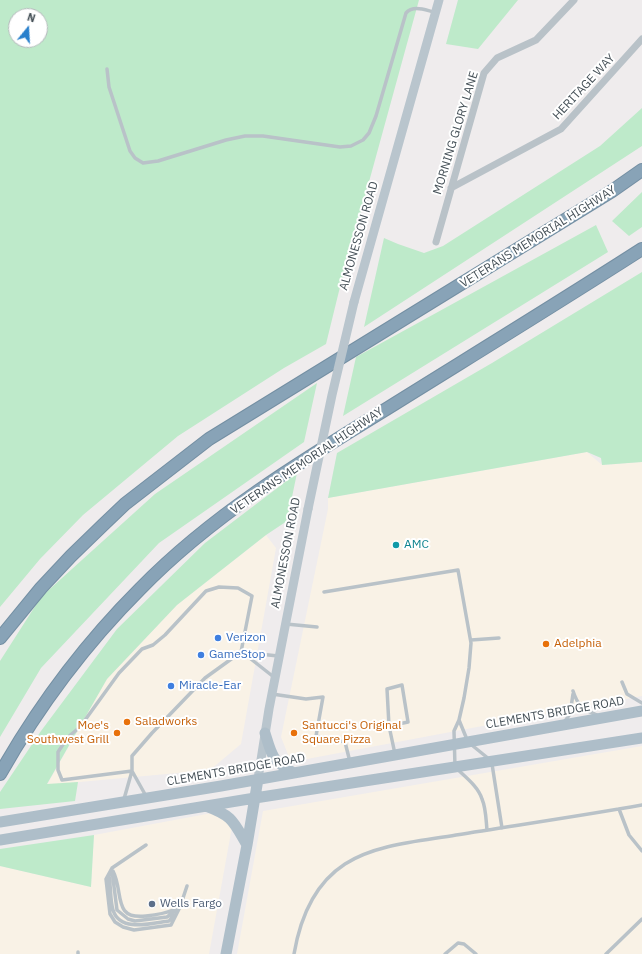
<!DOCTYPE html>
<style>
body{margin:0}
#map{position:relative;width:642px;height:954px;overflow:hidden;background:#efeced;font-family:"IBM Plex Sans",sans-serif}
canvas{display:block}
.north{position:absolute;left:8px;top:8px;width:40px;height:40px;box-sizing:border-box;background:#fff;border:1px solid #b5b9bc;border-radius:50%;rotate:18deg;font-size:11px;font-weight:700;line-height:16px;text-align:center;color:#465158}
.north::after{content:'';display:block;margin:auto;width:14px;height:18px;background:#2980cc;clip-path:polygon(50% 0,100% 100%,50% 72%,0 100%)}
</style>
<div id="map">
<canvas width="642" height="954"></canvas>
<div class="north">N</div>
</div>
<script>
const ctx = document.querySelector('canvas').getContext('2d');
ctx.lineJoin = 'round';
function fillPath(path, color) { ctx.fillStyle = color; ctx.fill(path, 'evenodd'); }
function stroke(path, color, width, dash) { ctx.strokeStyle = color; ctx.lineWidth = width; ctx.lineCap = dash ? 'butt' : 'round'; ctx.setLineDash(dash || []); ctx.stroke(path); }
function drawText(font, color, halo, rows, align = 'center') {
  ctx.font = font + ' "IBM Plex Sans",sans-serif'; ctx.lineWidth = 4; ctx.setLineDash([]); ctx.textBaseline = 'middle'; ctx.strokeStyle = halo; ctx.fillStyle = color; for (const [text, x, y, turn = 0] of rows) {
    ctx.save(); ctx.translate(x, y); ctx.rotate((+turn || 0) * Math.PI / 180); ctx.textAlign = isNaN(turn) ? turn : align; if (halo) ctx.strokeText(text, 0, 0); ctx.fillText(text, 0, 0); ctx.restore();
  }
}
const commercial = new Path2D(`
 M587,452l15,13 40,-3v234l-351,66 -10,-25 47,-228v-11z
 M266,535l10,13 -35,196 -31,26 -163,15 60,-106 70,-74z
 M642,746v208h-405l26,-143z
 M212,813l12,4 8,10 -23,127h-209v-88l91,21 3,-52z`);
const green = new Path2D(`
 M0,0h419l-80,291 -13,53 -42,24 -106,68 -95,79 -43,44 -40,48zM16,16h24v24h-24z
 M458,0h60l-40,49 -32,-5z
 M642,108v38l-278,181 20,-89 14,6 26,9 19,-7 157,-100z
 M642,192v35l-13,9 -17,-15z
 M596,225l12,27 -265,164 13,-59z
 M642,272v190l-40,3 -1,-7 -14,-6 -259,46 9,-45 155,-90z
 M317,383l-13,59 -145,101 -118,125 -41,69v-76l41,-64 114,-103z
 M297,473l-10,48 -21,14 -89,70 -70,74 -60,105 31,-2 -3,19 -75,8v-17l41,-61 76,-102 88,-86z
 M94,835l-3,52 -91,-21v-17z`);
const lane = new Path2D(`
 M107,69l2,18 21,64 5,7 8,5 15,-2 68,-21 19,-4h18l77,11 11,-1 12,-6 6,-7 7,-17 30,-103c7,-8 19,-3 28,-1
 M324,592l134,-22 13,73 -2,25 -5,30 -5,22 -5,11 1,36c9,9 23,19 27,32 4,9 4,21 5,31
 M286,624l31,3
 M471,640l28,-2
 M242,652l33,26
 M622,682l5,12 15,9
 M573,691c5,15 9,18 24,24
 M272,694l34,5 17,-2 -7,39 29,6 5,20
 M459,720l9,22 21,17
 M565,721l5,-7 3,-20
 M389,726l19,-4 -6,-37 -15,4 2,37 6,28
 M492,764l10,64
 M132,771l-70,9 -4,-10v-18l10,-15 12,-10 39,-54 23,-24 11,-4 12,-10 41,-44 13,-4 19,1 14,8 -11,56
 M132,771l14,25
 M124,799l8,-28v-15l20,-23 53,-55 36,-26 37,4
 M619,809l10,26 13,16
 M146,845l-34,23 -6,11 4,35 5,8 8,5 11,3 37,-5 9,-18 7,-21
 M112,871l5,39 11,9 7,2 32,-4 12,-9
 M113,871c11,21 -1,49 33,45 9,-1 18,-2 27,-6
 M110,873l-1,3c2,11 1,24 4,34 7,23 40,13 56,11l5,-6
 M78,954v-2
 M294,954c6,-35 20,-70 51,-90 31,-20 76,-23 111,-29 62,-10 124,-19 186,-30
 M445,954l13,-11 6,1 12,10
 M606,954l36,-35`);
const street = new Path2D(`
 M451,188l110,-59 81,-90
 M436,242l48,-169 13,-15 39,-18 38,-40`);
const secondary = new Path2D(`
 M354,302l85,-302
 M258,779l11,-70 39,-200`);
const primary = new Path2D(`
 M265,733c7,23 7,28 29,40
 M206,806c27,10 27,15 41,39
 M0,822l221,-36 421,-75
 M0,840l255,-42 387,-60
 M226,954l21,-109 11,-66`);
const highway = new Path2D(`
 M0,638l41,-50 30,-32 33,-32 21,-20 84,-65 403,-248 30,-21
 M0,774c38,-67 85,-130 140,-185 71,-73 161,-128 248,-181 85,-53 170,-105 254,-159`);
const secondaryBridge = new Path2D(`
 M308,509l24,-114 22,-93`);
const markers = [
 [396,545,4,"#0f9aa8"],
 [218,638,4,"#3f7fe0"],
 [546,644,4,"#e8710a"],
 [201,655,4,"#3f7fe0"],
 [171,686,4,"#3f7fe0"],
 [127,722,4,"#e8710a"],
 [117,733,4,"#e8710a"],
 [294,733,4,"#e8710a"],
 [152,904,4,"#5c6f8a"]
];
const streetNames = [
 ["HERITAGE WAY",584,87,-47],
 ["MORNING GLORY LANE",456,133,-73],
 ["ALMONESSON ROAD",359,236,-74],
 ["VETERANS MEMORIAL HIGHWAY",538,237,-32],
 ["VETERANS MEMORIAL HIGHWAY",307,461,-34],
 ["ALMONESSON ROAD",286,553,-79],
 ["CLEMENTS BRIDGE ROAD",555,713,-10],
 ["CLEMENTS BRIDGE ROAD",236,770,-10]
];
const cultureNames = [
 ["AMC",404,545]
];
const shopNames = [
 ["Verizon",226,638],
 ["GameStop",209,655],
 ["Miracle-Ear",179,686]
];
const foodNames = [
 ["Adelphia",554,644],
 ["Saladworks",135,722],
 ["Moe's",109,726,"right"],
 ["Southwest Grill",109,740,"right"],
 ["Santucci's Original",302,726],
 ["Square Pizza",302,740]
];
const serviceNames = [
 ["Wells Fargo",160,904]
];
fillPath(commercial, '#f9f2e6');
fillPath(green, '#beeaca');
stroke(highway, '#748fa3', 14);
stroke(lane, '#b9c2c8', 3.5);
stroke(street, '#b9c2c8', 7);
stroke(secondary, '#b9c5cd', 9);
stroke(primary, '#aebec9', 11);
stroke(highway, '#88a3b7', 12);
stroke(secondaryBridge, '#b9c5cd', 9);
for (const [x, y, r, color] of markers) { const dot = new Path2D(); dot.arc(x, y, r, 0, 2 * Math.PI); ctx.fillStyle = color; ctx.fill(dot); stroke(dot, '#fff', 1.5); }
drawText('12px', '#465158', '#fff', streetNames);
drawText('12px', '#0d838f', '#fff', cultureNames, 'left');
drawText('12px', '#366cbe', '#fff', shopNames, 'left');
drawText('12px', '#c56008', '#fff', foodNames, 'left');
drawText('12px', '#4e5e75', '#fff', serviceNames, 'left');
</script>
